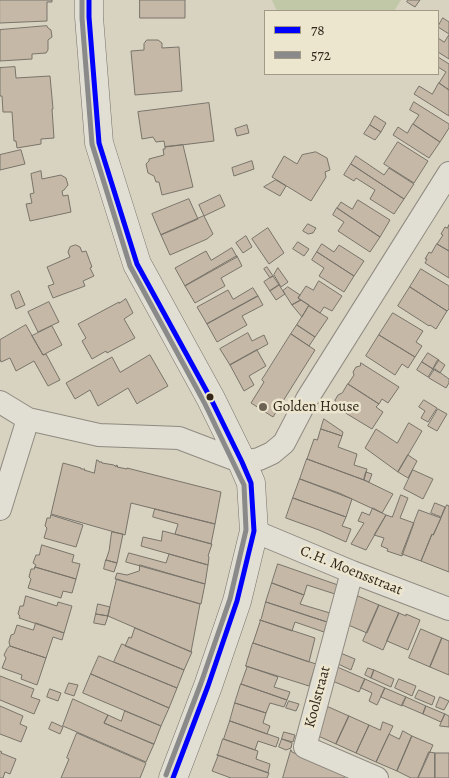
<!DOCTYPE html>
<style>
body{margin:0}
#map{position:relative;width:449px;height:778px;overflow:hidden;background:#d8d2c0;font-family:Alegreya,serif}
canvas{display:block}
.legend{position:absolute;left:264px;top:10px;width:175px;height:65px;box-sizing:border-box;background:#ece6cf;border:1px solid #a29a87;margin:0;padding:6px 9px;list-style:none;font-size:15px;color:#33271c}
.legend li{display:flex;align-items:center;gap:10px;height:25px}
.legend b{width:25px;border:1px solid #a29a87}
</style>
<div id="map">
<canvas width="449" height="778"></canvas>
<ul class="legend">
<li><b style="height:6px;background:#00f"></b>78</li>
<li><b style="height:6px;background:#8a8a8a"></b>572</li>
</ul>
</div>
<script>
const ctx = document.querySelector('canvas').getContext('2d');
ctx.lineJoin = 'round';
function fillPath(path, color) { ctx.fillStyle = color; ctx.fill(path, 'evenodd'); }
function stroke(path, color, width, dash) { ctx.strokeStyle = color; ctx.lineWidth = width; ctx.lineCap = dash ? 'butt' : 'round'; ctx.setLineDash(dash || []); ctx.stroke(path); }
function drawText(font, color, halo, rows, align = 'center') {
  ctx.font = font + ' Alegreya,serif'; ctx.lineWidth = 5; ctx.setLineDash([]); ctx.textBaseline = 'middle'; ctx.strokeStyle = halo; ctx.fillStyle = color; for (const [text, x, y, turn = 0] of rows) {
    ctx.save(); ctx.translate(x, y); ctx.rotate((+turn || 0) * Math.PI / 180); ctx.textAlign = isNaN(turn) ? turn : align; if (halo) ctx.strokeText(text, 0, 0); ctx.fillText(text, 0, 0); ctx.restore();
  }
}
const green = new Path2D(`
 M272,0h129l-7,11h-117z`);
const building = new Path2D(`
 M0,0h52v2h-5v19l-47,2z
 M140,0h45v18h-45z
 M408,0h12l-5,7 -8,-5z
 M443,18l6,4v12l-11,-7z
 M47,26l1,2 3,2 1,7 -4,3v10l-2,3 -14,1v5l-32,2v-31z
 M449,35v24l-11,-7v-14l6,4z
 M147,40h11l4,3v5l17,-1 3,44 -47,4 -4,-44 13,-1v-6z
 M438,57l11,7v26l-10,-7 7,-11 -8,-5z
 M15,67l1,11 34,-2 3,33h-1l2,29 -13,1v5l-24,4 -1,-7h-2l-2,-29h-9l-1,-16h-2v-28z
 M439,83l10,7v26l-35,-22 5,-8 13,8z
 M414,102l35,22v4l-9,14 -27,-18 6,-9 -9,-5z
 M209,103l5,38 -49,6 -1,-6 -8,1 -3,-5 -11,2 -4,-27z
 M375,116l11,7 -5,9 -11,-7z
 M413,124l27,18 -11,16 -36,-23 5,-8 9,6z
 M247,125l2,8 -12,3 -2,-7z
 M370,125l11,7 -6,8 -11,-6z
 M398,142l30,19 -14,22 -30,-19z
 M183,145l10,42 -31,8 -3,-13h-3l-2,-6 -6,-3 -2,-9 3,-3v-2l15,-4 -1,-6h2v-2z
 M21,150l4,14 -25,6v-15z
 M316,152l11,6 3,12 -5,2 1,5 -15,24 -39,-24 12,-21 13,8 5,-9z
 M356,156l28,19 5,-7 25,16 -10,15 -53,-35z
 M252,161l2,8 -20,7 -2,-8z
 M351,164l53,35 -10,15 -24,-15 5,-9 -19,-12 -2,3 -10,-6z
 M41,171l1,8 19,-4 5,3 2,7 -4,5 -2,1 1,5 5,-1 3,17 -41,9 -4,-17 6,-1 -2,-9 4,-1 -3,-19z
 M276,180l10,6 -6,10 -16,-9z
 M220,195l5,11 -21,10 -5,-11z
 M189,199l9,20 -37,16 -9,-21z
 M358,200l32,20 -10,17 -43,-29 4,-6 11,7z
 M337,208l43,29 -10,15 -32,-21 6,-9 -11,-7z
 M204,216l9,18 -6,5 -37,16 -9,-20z
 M308,224l8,4 -3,5 -5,1 -5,-3z
 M449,225v26l-12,-7 6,-9 -2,-1 4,-7 2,1z
 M268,228l16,25 -15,11 -17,-25z
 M246,236l6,11 -9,6 -7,-10z
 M298,242l11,7 -5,7 -11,-7z
 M322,244l12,8 5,-7 25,16 -10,15 -37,-24z
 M437,244l12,7v27l-24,-15 2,-4h-2l4,-7 2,1z
 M76,245l4,2 2,5 4,-1 6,16 -2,1 4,8 -11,5 2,5 -32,12 -5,-12 6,-2 -7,-17 23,-10 -2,-5 2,-5z
 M232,248l5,9 -52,29 -10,-18 31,-17 5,9z
 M317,252l37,24 -10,16 -25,-16 5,-8 -12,-8z
 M237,256l5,10 -21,12 4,8 -30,17 -10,-17z
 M267,267l6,9 -3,2 -6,-9z
 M278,268l10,14 -7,5 -7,-12z
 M421,269l28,17v23l-2,2 -37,-24z
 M273,276l6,9 -9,6 -6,-9z
 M319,281l23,15 -10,15 -8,-4 -4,6 -22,-15 8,-12 7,4z
 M279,285l6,9 -9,6 -6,-9z
 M288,287l12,8 -2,3 3,2 -9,5 -9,-14z
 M410,287l37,24 -11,18 -6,-4 -1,1 -31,-20z
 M253,288l5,8 -51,28 -10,-17 31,-17 5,9z
 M19,291l6,14 -9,4 -5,-14z
 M258,296l5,9 -21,11 5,9 -30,17 -10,-18z
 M126,299l7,14 -9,6 11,19 -28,15 -1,-2 -14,8 -10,-18 4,-3 -8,-14 41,-22v1z
 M301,300l8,5 -7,12 -10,-12z
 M49,302l10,20 -21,10 -10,-20z
 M309,306l19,12 -13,19 -18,-12z
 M393,313l30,18 -7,11 6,4 -7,11 -36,-22z
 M26,325l17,30 3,-1 14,26 -12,6 -14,-25 -18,10 -6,-13 -9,4 -1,-3v-19z
 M297,325l18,12 -6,9 -18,-12z
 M52,326l10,19 -19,10 -11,-19z
 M248,333l4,8 12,-6 4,9 -38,21 -10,-16z
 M291,334l24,16 -42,67 -22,-14 13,-21 -2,-2z
 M379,335l36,22 -7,11 -6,-4 -7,11 -29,-19z
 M257,350l9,16 -17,10 5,9 -10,6 -14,-26z
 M428,353l11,7 -6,9 -11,-7z
 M150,355l18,31 -30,17 -1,1 -9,-16 -30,18 -8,-16 -15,9 -9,-16 46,-26 8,15z
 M438,360l7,5 -5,8 -7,-4z
 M422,362l11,7 -5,8 -11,-7z
 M361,363l38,24 -11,16 -6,-4 -3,5 -31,-20 6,-9 -1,-3 3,-5 4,-1z
 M435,369l14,10v4l-3,5 -17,-10z
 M348,384l31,20 -3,3 7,5 -11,17 -38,-23 2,-3 -1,-3 3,-5 4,-2z
 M424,400l13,8 -9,14 -7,-4 4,-7 -6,-4z
 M438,409l9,5 -10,17 -9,-5z
 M324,419l19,13 -1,4 -21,-7z
 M409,423l13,8 -24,41 -33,-24 11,-19 21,14z
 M321,429l21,7 -4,11 19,7 -3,11 13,4 -3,11 -57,-21 7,-20 3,1z
 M408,455l9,6 -9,17 -10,-6z
 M307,459l57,21 29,14 -11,19 -43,-20 -39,-14z
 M97,460l2,1v1h3v1l12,2 2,2v-2l2,1 -1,1 10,2v-1l94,24 -6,32 -84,-21 -6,32 -74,-21 12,-51 18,5v1h4l-1,1 10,3z
 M413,470l20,9 -10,20 -19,-10z
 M366,472l6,2 -3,8 -5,-2z
 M300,479l52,20 -6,18 -53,-19z
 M401,495l7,3 -8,20 14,5 -12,33 -15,-5 1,-2 -7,-3 3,-8 -10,-3 12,-20 6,2z
 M293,498l53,19 -4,9 9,3 -5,13 -27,-12 -33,-12z
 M435,503l10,4 -4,10 -10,-4z
 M447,505l2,1v66l-28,-11 11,-27 1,1z
 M373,508l13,7 -20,35 -15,-6 13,-21 -6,-2 4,-9 7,3z
 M155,509l60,15 -4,20 -36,-10 3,-10 -25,-7z
 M419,510l22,8 -8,17 -1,-1 -11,27 -19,-7z
 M51,515l32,10 -7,22 -32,-9 3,-10 -2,-2 2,-8h3z
 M163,531l49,13 -4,12 1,1 -1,8 -67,-19 2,-9 18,4z
 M112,532l11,2 -6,29 -11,-3 3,-9z
 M42,545l32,10 -2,7 8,2 -4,15 -41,-12 1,-2 -3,-2 3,-8h3z
 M129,553l37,10 3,-9 39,11 -3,19 -79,-22z
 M106,560l11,3 -3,9 -10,-3z
 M278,564l60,21 -3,9 -28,-9 -3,10 -32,-12z
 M140,565l65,19 -4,20 -86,-25 2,-6 10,2 12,-4z
 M35,567l41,12 -4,14 -9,-2 -2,7 -33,-10 3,-9 -2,-2 2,-8h3z
 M117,579l83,25 -9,48 -83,-36z
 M272,583l32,12 -4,9 30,9 -3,9 -61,-20z
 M26,596l31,10 1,-4 14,4 -8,27 -45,-15 1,-2 -2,-2 2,-8h3z
 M358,596l21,9 -12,28 -21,-9z
 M266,602l61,20 -3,10 -29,-10 -3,9 -32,-11 1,-1z
 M98,604l12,3 -2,9 -12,-2z
 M379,605l20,8 -16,37 -20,-9z
 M399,613l7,3v-2l14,6 -12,30 -21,-9z
 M96,614l12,2 -3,9 -11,-2z
 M260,620l55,18 -6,24 -56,-19 7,-21z
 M36,623l28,10 -2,7 -9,-3 -7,21 -36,-12 -1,-4 2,-7 3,-1 3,-9 16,5z
 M135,628l57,24 -8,18 -59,-24 4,-9 2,1z
 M421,629l21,9 -12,29 -21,-9z
 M442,638l7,3v34l-19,-8z
 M253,643l63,21 -7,22 -63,-20z
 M122,644l62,26 -7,18 -63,-26z
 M10,646l36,12 -9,27 -16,-6 1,-4 -20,-7 4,-10 -2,-3 3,-6z
 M338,652l17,7 -4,11 -15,-7z
 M99,656l78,32 -8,20 -78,-34z
 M246,666l32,11 -4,10 16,5 -3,8 -46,-16 6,-17z
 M335,666l30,13 -6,13 -29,-12z
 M368,668l6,2 -3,8 -6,-3z
 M374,670l20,9 -3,8 -20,-9z
 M91,674l78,34 -8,18 -78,-33z
 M0,676l34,13 -3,8 9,3 -6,14 -34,-14z
 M365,679l20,9 -8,17 -8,-4 3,-8 -11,-5z
 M399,679l17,7 -4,10 -17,-8z
 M69,683l9,2 -4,11 -9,-3z
 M241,684l46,16 -3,7 -14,-4 -4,10 -31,-10z
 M385,688l21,9 -4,9 -21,-9z
 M50,689l11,4 -3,8 -11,-4z
 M419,690l16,7 -3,8 -17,-7z
 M406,697l20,9 -3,8 -21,-9z
 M440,697l9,4 -5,9 -8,-3z
 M73,699l35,16 -4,8 49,21h1l-8,18 -83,-36z
 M289,701l10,3 -3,7 -10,-3z
 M235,703l31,10 -3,10 7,3 -3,8 -37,-13z
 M324,705l25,11 -13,28 -20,-9z
 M0,706l23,10 -3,8 7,3 -6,15 -21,-8z
 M426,706l19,8 -4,8 -18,-8z
 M125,711l36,15 -7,18 -50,-21 4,-8 13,6z
 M445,714l4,2v11l-9,-1z
 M349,716l20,9 -13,28 -20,-9z
 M230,721l49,17 -3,9 -18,-6 -3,9 -31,-11z
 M52,722l11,5 -3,7 -11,-5z
 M383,722l10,4 -17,36 -20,-9 13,-28 11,5z
 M403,731l9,5 -15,35 -21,-9 13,-28 10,5z
 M284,732l11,3 -2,7 -11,-3z
 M77,733l69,30 -6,15h-79l8,-19 -2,-1z
 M412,736l21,9 -15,33h-7l-14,-7z
 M223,739l35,12 -2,8 14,5 -2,9 -50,-18z
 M282,739l10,4 -1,5 -5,2 -7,-3z
 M291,750l1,2 53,24 -1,2h-61z
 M0,751l2,1 -1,1 15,6 -6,15 -5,-2 -2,6h-3z
 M429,752l6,1v25h-17z
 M435,753h14v25h-14z
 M217,755l52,18 -2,5h-36l-19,-7 6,-15z`);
const street = new Path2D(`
 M0,402l28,17 71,16 80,3 63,24 17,-3 13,-6 12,-10 23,-44 142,-226
 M0,509l28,-90
 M254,531l98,41 97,37
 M352,572l-47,175 72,31`);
const secondary = new Path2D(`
 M89,0v17l10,126 38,121 74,135 31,63 9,21 3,48 -17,70 -29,85 -35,92`);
const bus1 = new Path2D(`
 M89,0v17l10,126 38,121 74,135 31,63 9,21 3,48 -17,70 -29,85 -35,92`);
const bus2 = new Path2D(`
 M82,0v18l10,126 38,122 74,136 40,83 2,45 -16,69 -29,84 -35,92`);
const markers = [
 [210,397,4.5,"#33271c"],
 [263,407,5,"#6d6355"]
];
const poiNames = [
 ["Golden House",273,407]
];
const streetNames = [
 ["C.H. Moensstraat",351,571,22],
 ["Koolstraat",318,697,-75]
];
fillPath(green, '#c0c8a7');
fillPath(building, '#c5b8a7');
stroke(building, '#79746a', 1);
stroke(street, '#908b80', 24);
stroke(secondary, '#79746a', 29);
stroke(street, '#e1ded4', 22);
stroke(secondary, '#e1ded4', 28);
stroke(bus1, '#00f', 5);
stroke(bus2, '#8a8a8a', 5);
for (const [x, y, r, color] of markers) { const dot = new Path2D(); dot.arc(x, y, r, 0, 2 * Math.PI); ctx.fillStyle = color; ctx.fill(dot); stroke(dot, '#ece6cf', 2); }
drawText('15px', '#33271c', '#ece6cf', poiNames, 'left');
drawText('15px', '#33271c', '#ece6cf', streetNames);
</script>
